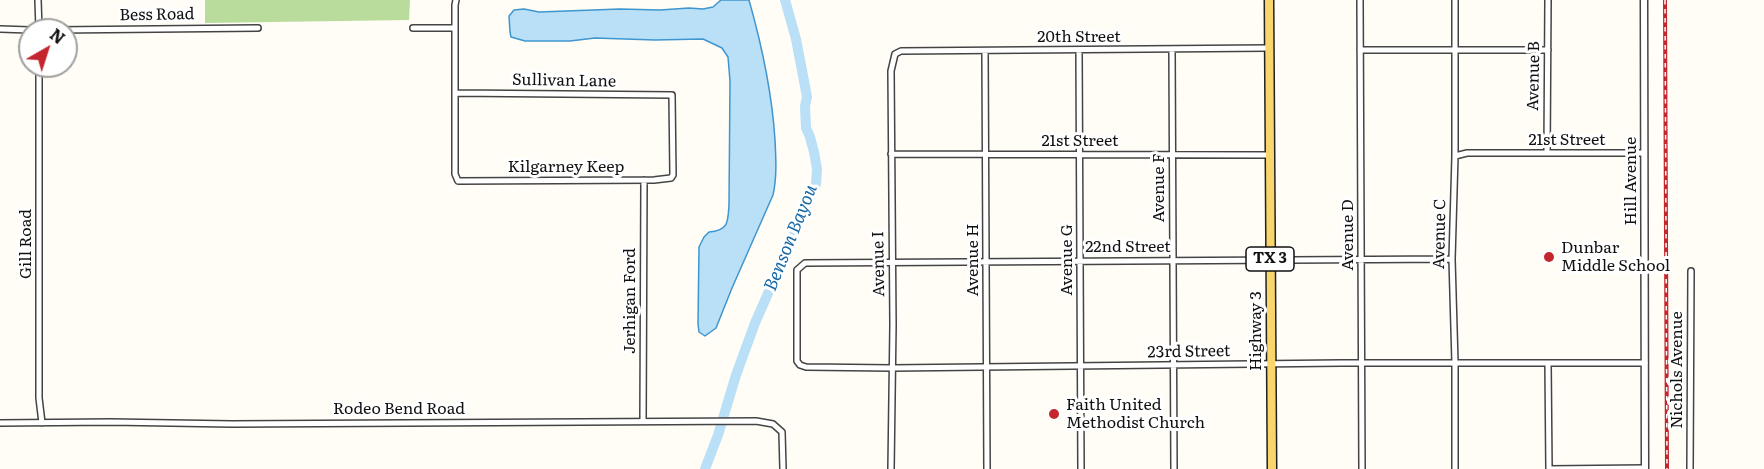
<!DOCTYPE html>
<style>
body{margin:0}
#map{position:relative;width:1764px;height:469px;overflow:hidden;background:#fffdf5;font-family:Literata,serif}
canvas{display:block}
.north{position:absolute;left:18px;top:18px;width:60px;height:60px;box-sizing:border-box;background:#fff;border:2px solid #a0a0a0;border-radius:50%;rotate:39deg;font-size:16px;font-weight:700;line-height:24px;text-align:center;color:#111}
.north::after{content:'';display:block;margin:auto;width:21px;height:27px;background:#c4262e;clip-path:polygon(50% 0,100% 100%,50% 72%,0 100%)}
</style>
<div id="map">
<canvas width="1764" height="469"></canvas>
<div class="north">N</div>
</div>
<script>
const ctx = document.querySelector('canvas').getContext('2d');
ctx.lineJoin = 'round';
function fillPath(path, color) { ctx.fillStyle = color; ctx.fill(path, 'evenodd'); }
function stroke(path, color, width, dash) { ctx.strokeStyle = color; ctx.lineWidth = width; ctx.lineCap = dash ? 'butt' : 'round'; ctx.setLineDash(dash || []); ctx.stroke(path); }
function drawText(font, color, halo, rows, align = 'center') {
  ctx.font = font + ' Literata,serif'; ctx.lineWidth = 6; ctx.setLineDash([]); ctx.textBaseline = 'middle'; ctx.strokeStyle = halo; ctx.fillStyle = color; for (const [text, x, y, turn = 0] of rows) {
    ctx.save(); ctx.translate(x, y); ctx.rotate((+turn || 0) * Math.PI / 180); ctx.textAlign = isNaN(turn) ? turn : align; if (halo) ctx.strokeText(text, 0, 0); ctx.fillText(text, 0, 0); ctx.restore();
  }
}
const forest = new Path2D(`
 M205,0h205l-1,20 -204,3z`);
const water = new Path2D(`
 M721,0h28c13,46 23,92 26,140 1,19 2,37 -2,55l-41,93 -16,40 -11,8 -6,-4 -1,-8 1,-77 5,-10 5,-5c20,-1 19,-11 20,-28l1,-123 -2,-24 -6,-9 -19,-9 -48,1 -60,-2 -25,3h-45l-14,-4 -1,-5 -1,-16 5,-6 10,-1 15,3 81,-3 40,1 29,-2 14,1 10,-2z`);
const river = new Path2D(`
 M705,469l13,-34 18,-60 19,-52 61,-139 1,-15 -3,-17 -4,-15 -4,-9 -1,-22 2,-9 -3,-16 -8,-42 -11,-39`);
const minor = new Path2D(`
 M38,0l1,30
 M1360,0l2,469
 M413,28h42
 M0,29l30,1
 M56,30l202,-2
 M1172,50l2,419
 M1360,50h188
 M985,51l2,418
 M1079,51l2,418
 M39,66v332l3,25
 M455,93l217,2 1,80 -2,3 -17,2 -196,1 -3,-7v-169l1,-5
 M1547,153l1,-153
 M891,154l379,1
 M1455,156l12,-3h177
 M1452,259l-647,4 -8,7v91l3,4 6,2 86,1 449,-5h304
 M1548,363l1,106
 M643,421l1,-241
 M0,423l111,-1 121,2 524,-3 17,3 9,8 1,37
 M891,469l2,-144 -2,-254 4,-17 6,-3 367,-3
 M1455,469v-106l-3,-104 3,-103v-156
 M1549,469l96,-1
 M1690,469l1,-198`);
const tertiary = new Path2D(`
 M1644,0l1,469`);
const primary = new Path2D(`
 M1269,0l3,469`);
const rail = new Path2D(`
 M1665,0l2,469`);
const markers = [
 [1549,257,6,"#c4262e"],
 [1054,414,6,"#c4262e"]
];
const shields = [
 [1270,259,48]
];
const shieldNames = [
 ["TX 3",1270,259]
];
const streetNames = [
 ["Bess Road",157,15,-1],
 ["20th Street",1079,37],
 ["Avenue B",1534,76,-89],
 ["Sullivan Lane",564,81,1],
 ["21st Street",1567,140],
 ["21st Street",1080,141],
 ["Kilgarney Keep",566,167],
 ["Hill Avenue",1631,181,-90],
 ["Avenue F",1159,188,-90],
 ["Avenue C",1440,234,-89],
 ["Avenue D",1348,235,-90],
 ["Gill Road",26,244,-90],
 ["22nd Street",1128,247],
 ["Avenue H",973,260,-90],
 ["Avenue G",1067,260,-90],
 ["Avenue I",879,264,-91],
 ["Jerhigan Ford",630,301,-90],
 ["Highway 3",1256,331,-90],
 ["23rd Street",1189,352,-1],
 ["Nichols Avenue",1677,370,-90],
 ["Rodeo Bend Road",399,409]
];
const poiNames = [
 ["Dunbar",1561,248],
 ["Middle School",1561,266],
 ["Faith United",1066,405],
 ["Methodist Church",1066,423]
];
const waterNames = [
 ["Benson Bayou",791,238,-68]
];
fillPath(forest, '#b9dc9c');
fillPath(water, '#b9e0f7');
stroke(water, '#3f96cf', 1.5);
stroke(river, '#b9e0f7', 10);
stroke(minor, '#444', 8);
stroke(tertiary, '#444', 9);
stroke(primary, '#222', 11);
stroke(minor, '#fff', 5);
stroke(tertiary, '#fff', 6);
stroke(primary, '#f9d66b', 8);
stroke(rail, '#c4262e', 4);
stroke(rail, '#fff', 1.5, [4.5]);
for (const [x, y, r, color] of markers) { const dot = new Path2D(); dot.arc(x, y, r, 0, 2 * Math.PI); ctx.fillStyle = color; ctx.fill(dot); stroke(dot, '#fff', 2); }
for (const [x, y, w] of shields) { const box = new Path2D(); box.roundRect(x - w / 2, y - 12, w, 24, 4.5); ctx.fillStyle = '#fff'; ctx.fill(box); stroke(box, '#111', 1.5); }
drawText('bold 15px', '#111', null, shieldNames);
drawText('16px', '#111', '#fff', streetNames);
drawText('16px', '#111', '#fff', poiNames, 'left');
drawText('italic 18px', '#1768a6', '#fff', waterNames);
</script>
